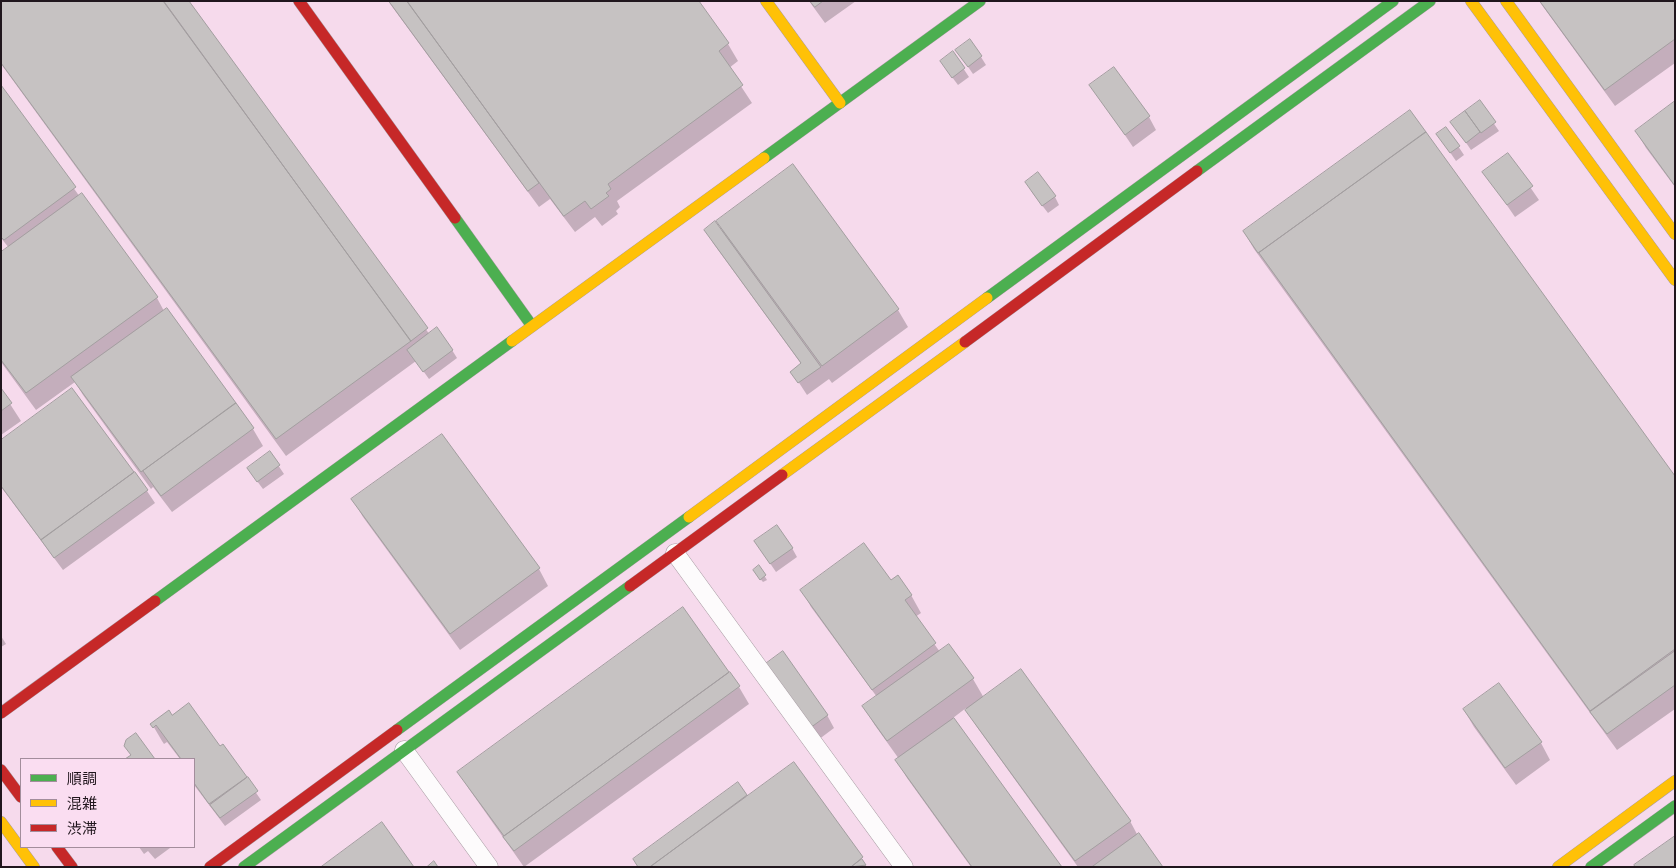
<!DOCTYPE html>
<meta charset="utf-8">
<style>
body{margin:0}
#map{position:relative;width:1676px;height:868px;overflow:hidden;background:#f4e3ee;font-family:Cabin,"Noto Sans JP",sans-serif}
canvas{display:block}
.frame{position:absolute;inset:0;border:2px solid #20161d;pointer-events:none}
.legend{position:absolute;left:20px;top:758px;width:175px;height:90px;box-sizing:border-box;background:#faddf1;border:1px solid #a38d9c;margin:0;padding:6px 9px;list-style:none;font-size:15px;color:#20161d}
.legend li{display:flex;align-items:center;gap:10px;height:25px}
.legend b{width:25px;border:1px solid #a38d9c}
</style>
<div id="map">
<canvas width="1676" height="868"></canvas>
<div class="frame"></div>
<ul class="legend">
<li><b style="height:6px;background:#4caf50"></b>順調</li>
<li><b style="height:6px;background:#ffc107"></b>混雑</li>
<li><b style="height:6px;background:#c62828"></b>渋滞</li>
</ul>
</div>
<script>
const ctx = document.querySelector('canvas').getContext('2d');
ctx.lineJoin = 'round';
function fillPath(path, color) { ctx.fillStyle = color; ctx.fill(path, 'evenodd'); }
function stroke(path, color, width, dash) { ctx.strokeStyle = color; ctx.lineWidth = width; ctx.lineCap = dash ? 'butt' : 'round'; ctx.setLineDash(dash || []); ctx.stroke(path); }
const built = new Path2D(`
 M1,1h1674v866h-1674zM21,759h173v88h-173z`);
const shadow = new Path2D(`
 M1,1h187l242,334 22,15 5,8 -28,21 -13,-18 -130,95 -285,-392z
 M388,1h309l31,43 10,17 -9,7 23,35 -135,98 3,6 -4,4 2,3 -16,12 -7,-9 -20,15 -25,-33 -11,8z
 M809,1h47l-31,22z
 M1539,1h136v62l-60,43z
 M953,53l16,24 -11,8 -12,-16z
 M981,57l5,8 -13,9 -11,-16z
 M1114,69l35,48 7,13 -23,17 -42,-62z
 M1,87l79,110 77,101 7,13 2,-2 87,120 10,17 -91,66 -19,-25 -2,2 -68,-94 -8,-13 -39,28 -35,-48v-108l8,-6 -8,-10z
 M1479,102l20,29 -28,19 -19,-28z
 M1675,103v84l-29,-39 -10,-17z
 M1410,112l265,366v231l-58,41 -363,-501 -10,-17z
 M1446,128l18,27 -8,6 -13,-19z
 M1508,155l31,45 -24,17 -31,-45z
 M793,166l105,144 10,17 -76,56 -3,-4 -22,16 -15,-23 10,-7 -89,-122 -7,-13h16l-5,-9z
 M1031,191l24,6 4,8 -11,8z
 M1,390l20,31 -20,14z
 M72,390l62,84h1l12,17 8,12 -92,67 -62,-83v-45z
 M270,453l14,21 -21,15 -9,-12z
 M353,500l186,69 9,17 -88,64 -97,-133z
 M792,548l5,9 -21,15 -15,-22z
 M759,567l8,13 -4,2 -7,-8z
 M890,582l21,13 10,18 -6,4 25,35 9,-7 24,34 11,19 146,123 8,15 24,31h-84l-101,-140 -11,-19 -13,10 107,149h-89l-64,-89 -10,-17 2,-2 -25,-35 -10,-17 13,-10 -66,-90 -9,-17z
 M682,609l57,78 10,17 -225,163 -55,-78 -10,-17z
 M1,636l5,8 -5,3z
 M766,665l61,50 7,13 -16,12z
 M1464,710l77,33 9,17 -34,25 -42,-58z
 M172,717l48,30 3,-2 38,55 -36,26 -31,-41v-26h-14l-13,-17 -3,2 -2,-3 -10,-17z
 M794,764l73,103h-228l99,-83 9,14z
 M139,847h30l1,1 -15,11 -7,-8 -4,3z`);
const building = new Path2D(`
 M1,1h162l248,340 -135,98 -275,-376z
 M164,1h25l239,327 -17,13z
 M389,1h18l132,182 -11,8z
 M407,1h292l30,42 -10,8 24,34 -135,99 3,5 -5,4 3,3 -18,13 -6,-8 -21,15z
 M810,1h13l-8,6z
 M1540,1h135v38l-70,51z
 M970,39l12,17 -14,11 -13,-17z
 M953,51l12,17 -13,10 -12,-17z
 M1114,67l36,49 -25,19 -36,-50z
 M1,85l75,102 -72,53 -3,-3z
 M1480,100l16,22 -15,11 -16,-22z
 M1675,101v85l-40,-55z
 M1410,110l16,22 -168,121 -15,-22z
 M1465,111l15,21 -14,11 -16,-21z
 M1446,127l14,19 -10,7 -14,-19z
 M1426,132l249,344v173l-85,62 -331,-458z
 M1508,153l25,33 -26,19 -25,-33z
 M793,164l106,145 -77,57 -106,-145z
 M1038,172l18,24 -14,10 -17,-24z
 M82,193l76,104 -132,96 -25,-33v-108z
 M715,221l106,146 -23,16 -8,-11 11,-9 -97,-133z
 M167,308l69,95 -95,69 -70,-95z
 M437,327l16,23 -30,22 -16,-22z
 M1,388l11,15 -11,8z
 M72,388l62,84 -93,68 -40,-54v-46z
 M236,403l18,25 -93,68 -18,-25z
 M442,434l98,134 -90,66 -99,-135z
 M270,451l10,14 -23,17 -10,-14z
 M135,472l13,18 -94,68 -13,-18z
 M777,525l16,23 -23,16 -16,-23z
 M864,543l27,37 7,-5 14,20 -7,5 31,43 -64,47 -72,-100z
 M759,565l7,10 -6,5 -7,-10z
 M683,607l46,65 -225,164 -47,-64z
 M949,644l25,34 -87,63 -25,-35z
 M783,651l45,64 -18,13 -46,-63z
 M1675,651v34l-68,49 -17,-22z
 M1021,669l110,152 -56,40 -110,-151z
 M730,672l10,14 -226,165 -11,-14z
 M1499,683l43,59 -37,26 -42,-59z
 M189,703l31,43 3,-2 24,33 -38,27 -15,-21v-24h-13l-25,-34 -3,3 -3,-4 19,-14 3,5z
 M954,718l108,149h-90l-77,-107z
 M136,733l19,26h-30l6,-4 -7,-9 2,-6z
 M794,762l69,95 -12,10h-201z
 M248,777l10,14 -38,27 -10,-13z
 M738,782l9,13 -97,72h-12l-5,-8z
 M382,822l32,45h-93z
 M1139,833l24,34h-71z
 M1675,836v31h-40l-1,-2z
 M862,859l4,6 -15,2z
 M434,861l4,6h-11z`);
const street = new Path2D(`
 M675,553l229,314
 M404,750l85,117`);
const fast = new Path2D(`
 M764,158l216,-157
 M1197,171l233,-170
 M455,218l77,108
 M987,298l406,-297
 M155,601l357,-260
 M397,730l292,-213
 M244,867l386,-281
 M1591,867l84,-61`);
const slow = new Path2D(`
 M766,1l74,102
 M1471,1l204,279
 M1506,1l169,233
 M512,341l252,-183
 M782,475l183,-133
 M689,517l298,-219
 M1,822l33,45
 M1558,867l117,-86`);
const jam = new Path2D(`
 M299,1l156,217
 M965,342l232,-171
 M630,586l152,-111
 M1,713l154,-112
 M1,770l20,27
 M57,847l15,20
 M210,867l187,-137`);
fillPath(built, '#f6daec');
fillPath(shadow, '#0003');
fillPath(building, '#c6c2c2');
stroke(building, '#a39fa0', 1);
stroke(street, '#a89ca3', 19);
stroke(fast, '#a89ca3', 12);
stroke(slow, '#a89ca3', 12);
stroke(jam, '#a89ca3', 12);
stroke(street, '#fdfbfc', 18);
stroke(fast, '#4caf50', 11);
stroke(slow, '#ffc107', 11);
stroke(jam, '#c62828', 11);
</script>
